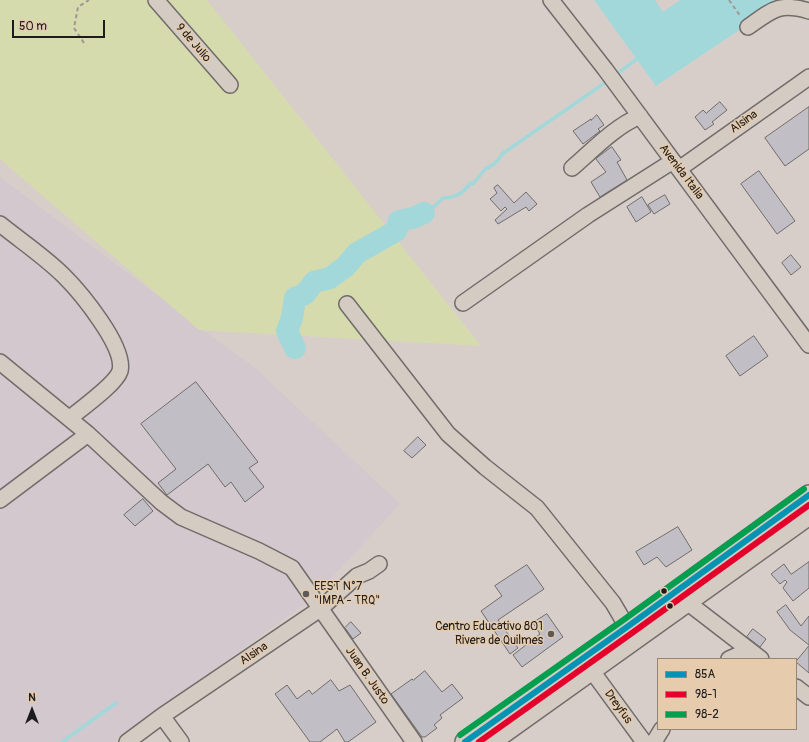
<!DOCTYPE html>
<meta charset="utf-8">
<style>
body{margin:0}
#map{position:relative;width:809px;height:742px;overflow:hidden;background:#d7ceca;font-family:Pangolin,sans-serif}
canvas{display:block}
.legend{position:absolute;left:657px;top:658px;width:140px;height:72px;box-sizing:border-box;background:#e6cbad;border:1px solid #958573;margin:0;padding:5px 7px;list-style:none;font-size:12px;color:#1c1c1c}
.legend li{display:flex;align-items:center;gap:8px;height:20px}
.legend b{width:20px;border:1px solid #958573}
.north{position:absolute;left:12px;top:690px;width:40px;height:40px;-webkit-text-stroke:3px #e6cbad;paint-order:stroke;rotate:0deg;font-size:11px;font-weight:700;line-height:16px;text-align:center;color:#1c1c1c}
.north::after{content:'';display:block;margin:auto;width:14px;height:18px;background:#1c1c1c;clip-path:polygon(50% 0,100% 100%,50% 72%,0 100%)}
.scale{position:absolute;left:12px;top:20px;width:93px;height:18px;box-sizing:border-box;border:2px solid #1c1c1c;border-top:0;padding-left:5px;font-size:12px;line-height:14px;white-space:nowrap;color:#1c1c1c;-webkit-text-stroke:3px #e6cbad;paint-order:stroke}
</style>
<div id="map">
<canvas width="809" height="742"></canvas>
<ul class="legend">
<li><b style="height:5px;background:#0494b3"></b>85A</li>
<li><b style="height:5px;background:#e4002b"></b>98-1</li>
<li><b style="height:5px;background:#019f4e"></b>98-2</li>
</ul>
<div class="north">N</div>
<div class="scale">50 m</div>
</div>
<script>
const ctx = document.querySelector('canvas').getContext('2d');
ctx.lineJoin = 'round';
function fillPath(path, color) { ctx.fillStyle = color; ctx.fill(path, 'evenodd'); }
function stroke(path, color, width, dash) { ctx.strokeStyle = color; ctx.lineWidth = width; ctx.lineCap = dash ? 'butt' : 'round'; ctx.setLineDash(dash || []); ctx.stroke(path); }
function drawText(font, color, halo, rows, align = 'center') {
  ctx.font = font + ' Pangolin,sans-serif'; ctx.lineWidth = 3; ctx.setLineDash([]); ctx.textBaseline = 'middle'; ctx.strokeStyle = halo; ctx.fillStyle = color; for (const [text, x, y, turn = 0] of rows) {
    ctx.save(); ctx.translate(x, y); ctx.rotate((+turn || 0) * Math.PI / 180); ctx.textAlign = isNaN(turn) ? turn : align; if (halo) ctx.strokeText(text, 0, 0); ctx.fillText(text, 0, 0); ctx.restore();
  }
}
const built = new Path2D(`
 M0,177l211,159 42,30 147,138 -87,94 -199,144h-114z`);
const green = new Path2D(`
 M0,0h207l274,346 -282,-16 -199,-171z`);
const water = new Path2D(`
 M594,0h61l8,12 17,-12h95l-27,18 -10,13 -82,55z`);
const stream = new Path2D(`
 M614,76l23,-17
 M424,213l12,-8 7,-7c12,0 21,-5 27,-15l3,1 13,-16c6,-1 13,-8 16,-14l107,-74
 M62,742l54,-39`);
const river = new Path2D(`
 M295,348l-8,-17 5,-13 3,-20 10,-4 9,-12 16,-4 15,-11 12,-14 39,-22 3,-10 14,-3 11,-5`);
const building = new Path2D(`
 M720,102l7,8 -15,12 2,2 -9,6 -10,-13 8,-7 3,3z
 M809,107v42l-24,17 -20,-28z
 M597,115l7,10 -6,4 2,2 -17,13 -10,-13 18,-12v1z
 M612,147l9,13 -4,2 10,18 -27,17 -9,-15 15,-10 -10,-13z
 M759,171l36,50 -18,13 -36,-50z
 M498,185l16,18 12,-11 11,12 -8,7 -3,-4 -28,17 -3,-4 12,-11 -2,-2 -4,4 -11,-12 7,-6 -3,-5z
 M665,195l5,9 -16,10 -6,-9z
 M642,197l9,15 -15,10 -9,-15z
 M791,255l10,12 -10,8 -9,-12z
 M754,336l14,20 -28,20 -14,-20z
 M196,382l62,80 -9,6 15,19 -19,15 -14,-20 -6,5 -17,-23 -41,31 -9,-12 18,-14 -35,-45z
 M418,437l8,8 -14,13 -8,-7z
 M143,499l10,12 -18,15 -11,-11z
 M678,527l14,23 -26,17 -9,-10 -13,8 -8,-13z
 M809,562v26l-16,13 -10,-13 4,-6 -2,-2 -5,4 -9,-10 13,-10 7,10z
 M527,565l17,24 -46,31 20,28 -8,6 -29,-43 21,-15 -7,-10z
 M786,605l15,21 8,-10v29l-19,-15 -13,-18z
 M547,614l16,23 -41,30 -9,-12 27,-21 -7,-11z
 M351,622l10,11 -8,6 -8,-11z
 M753,629l13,10 -6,8 -13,-10z
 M809,646v27l-13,-11z
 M425,671l17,21 10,-8 11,14 -23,17 2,3 -8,7 3,3 -12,9h-3l-31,-43 21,-15 1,1z
 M331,680l8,11 11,-6 26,37 -28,20h-3l-8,-13 -17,13h-10l-35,-48 12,-9 10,14 12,-9 3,4z`);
const path = new Path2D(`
 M729,0l12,17
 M84,43l-10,-15 4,-21 11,-7`);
const minor = new Path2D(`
 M156,0l74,85
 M551,0l54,69 204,276
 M748,27c24,-17 31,-25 61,-16
 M572,168c21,-18 42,-41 68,-52
 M679,169l130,-92
 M0,224c21,17 45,33 64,52 16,16 62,71 56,95 -4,13 -38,37 -50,47
 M463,303l125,-88 85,-54
 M347,304l101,130 37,33 52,41 76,95 14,24
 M0,362l88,72 73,68 20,15 78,34 33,17 122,174
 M0,500l88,-66
 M687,602l74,57
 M729,659l20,-9
 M592,671l52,71
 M796,687l13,10
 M162,716l19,26
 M127,742l35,-26 158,-107 37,-33 12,-5 10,-7
 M654,742l8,-13`);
const major = new Path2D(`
 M465,742l162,-115 182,-132
 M491,742l318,-227`);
const bus1 = new Path2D(`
 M465,742l162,-115 182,-132`);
const bus2 = new Path2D(`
 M479,742l153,-109 177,-128`);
const bus3 = new Path2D(`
 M460,735l162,-114 182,-132`);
const markers = [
 [664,591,3.5,"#1c1c1c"],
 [306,594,4,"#5d5a59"],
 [670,606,3.5,"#1c1c1c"],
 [551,634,4,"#5d5a59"]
];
const streetNames = [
 ["9 de Julio",193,43,49],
 ["Alsina",744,122,-35],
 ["Avenida Italia",681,172,53],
 ["Alsina",254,654,-34],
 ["Juan B. Justo",367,676,55],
 ["Dreyfus",618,707,54]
];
const poiNames = [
 ["EEST N°7",314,587],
 ["\"IMPA - TRQ\"",314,601],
 ["Centro Educativo 801",543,627,"right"],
 ["Rivera de Quilmes",543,641,"right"]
];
fillPath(built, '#d2c8cd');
fillPath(green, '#d6dbae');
fillPath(water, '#a2d8da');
stroke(stream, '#a2d8da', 3.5);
stroke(river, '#a2d8da', 22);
fillPath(building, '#c1bfc5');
stroke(building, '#706c6a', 1);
stroke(minor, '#706c6a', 18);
stroke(major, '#706c6a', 22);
stroke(path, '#a09893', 2, [4, 3]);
stroke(minor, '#d4cbc2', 15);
stroke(major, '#d4cbc2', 19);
stroke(bus1, '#0494b3', 6);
stroke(bus2, '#e4002b', 6);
stroke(bus3, '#019f4e', 6);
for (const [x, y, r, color] of markers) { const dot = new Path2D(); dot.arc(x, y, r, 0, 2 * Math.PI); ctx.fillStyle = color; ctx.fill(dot); stroke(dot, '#e6cbad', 1.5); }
drawText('12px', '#1c1c1c', '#e6cbad', streetNames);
drawText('12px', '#1c1c1c', '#e6cbad', poiNames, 'left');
</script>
